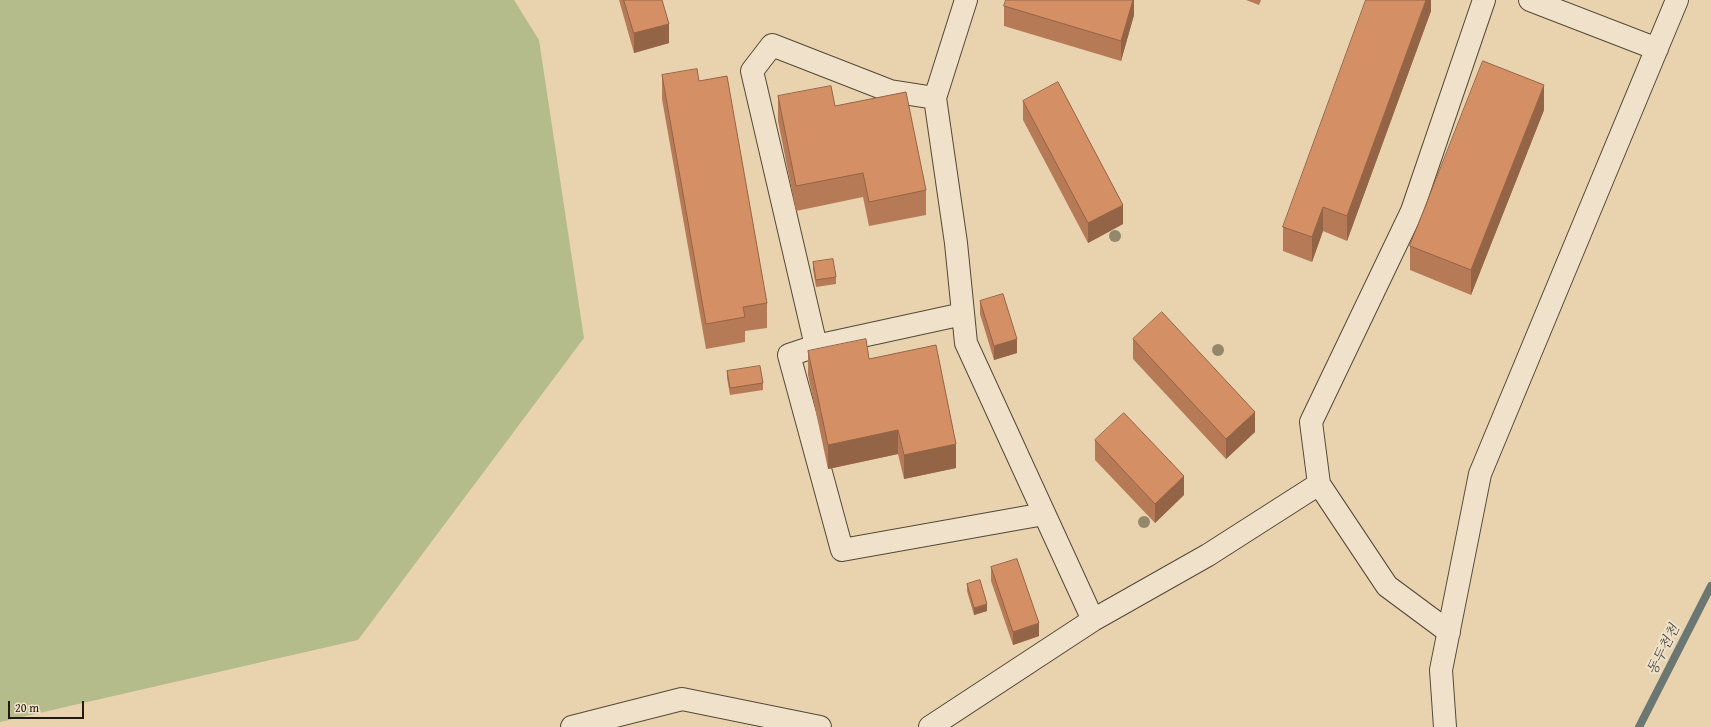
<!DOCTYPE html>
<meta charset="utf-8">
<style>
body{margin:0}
#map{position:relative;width:1711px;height:727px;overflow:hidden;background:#e8d3ae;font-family:"Gentium Book Plus",serif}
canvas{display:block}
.scale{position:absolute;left:8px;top:701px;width:76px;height:18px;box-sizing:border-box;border:2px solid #23190f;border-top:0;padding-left:5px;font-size:12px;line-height:14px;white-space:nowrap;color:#23190f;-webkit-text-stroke:3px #f0e2ca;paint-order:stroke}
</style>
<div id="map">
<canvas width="1711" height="727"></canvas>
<div class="scale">20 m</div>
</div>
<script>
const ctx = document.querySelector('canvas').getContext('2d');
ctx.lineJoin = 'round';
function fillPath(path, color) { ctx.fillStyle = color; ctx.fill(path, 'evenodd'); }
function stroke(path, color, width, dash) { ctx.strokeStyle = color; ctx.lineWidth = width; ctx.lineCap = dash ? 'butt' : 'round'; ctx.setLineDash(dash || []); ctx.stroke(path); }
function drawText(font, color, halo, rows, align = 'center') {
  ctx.font = font + ' "Gentium Book Plus","Noto Serif KR",serif'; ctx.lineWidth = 4; ctx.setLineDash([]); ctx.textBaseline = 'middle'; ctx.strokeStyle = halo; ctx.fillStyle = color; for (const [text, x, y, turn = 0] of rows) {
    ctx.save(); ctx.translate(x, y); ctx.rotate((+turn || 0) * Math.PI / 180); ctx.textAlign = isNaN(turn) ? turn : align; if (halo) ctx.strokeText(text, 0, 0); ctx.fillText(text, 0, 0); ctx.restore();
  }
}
const green = new Path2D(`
 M0,0h514l25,40 45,298 -226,302 -358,82z`);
const stream = new Path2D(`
 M1639,727l72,-141`);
const minor = new Path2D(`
 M966,0l-31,98 21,145 10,100 127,277
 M1530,0l127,49
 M935,98l-45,-7 -118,-46 -20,26 64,275 147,-32
 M816,346l-27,9 53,195 202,-36
 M1449,632l-62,-46 -68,-102 -8,-62 101,-211 72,-211
 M572,727l110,-28 138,28
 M930,727l163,-107 115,-65 111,-71
 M1445,727l-4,-57 39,-196 197,-474`);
const trees = [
 [1115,236],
 [1218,350],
 [1144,522]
];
const wall = new Path2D(`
 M619,0h43l7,43 -35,10z
 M1134,0v15l-13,46 -117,-35v-20z
 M1246,0h15l-2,5z
 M1431,0v11l-84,230 -24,-10 -11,31 -29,-11v-24z
 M662,75l37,6 68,222v25l-22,3v11l-39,7 -44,-250z
 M778,96l57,10 91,84v25l-57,11 -6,-29 -67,14 -18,-90z
 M1023,101l100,123 -35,19 -65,-123z
 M1544,110l-73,185 -61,-25v-24z
 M813,262l23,15v7l-20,3 -3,-18z
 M980,301l37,52 -23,7 -14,-46z
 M1133,339l122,93 -29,27 -93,-100z
 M808,351l61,8 87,109 -52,11 -6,-25 -70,15 -20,-94z
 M727,371l36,12v7l-33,5 -3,-17z
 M1095,440l89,55 -29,28 -60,-63z
 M991,567l48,69 -26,9 -22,-64z
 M967,584l20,27 -13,4 -7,-24z`);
const shadedWall = new Path2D(`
 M1133,0h1v15l-13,46v-20z
 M1426,0h5v11l-84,230v-25z
 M669,24v19l-35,10v-20z
 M1544,85v25l-73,185v-25z
 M1123,205v19l-35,19v-20z
 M1323,207v24l-11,31v-25z
 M1017,339v14l-23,7v-14z
 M1255,412v20l-29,27v-20z
 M898,430v24l-70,15v-24z
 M956,444v24l-52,11v-24z
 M1184,476v19l-29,28v-19z
 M987,604v7l-13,4v-7z
 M1039,623v13l-26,9v-13z`);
const building = new Path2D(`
 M624,0h38l7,24 -35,9z
 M1006,0h127l-12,41 -117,-35z
 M1366,0h60l-79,216 -24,-9 -11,30 -29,-10z
 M1483,61l61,24 -73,185 -61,-24z
 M697,69l2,12 28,-5 40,227 -24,4 2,10 -39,7 -44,-249z
 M1058,82l65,123 -35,18 -65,-122z
 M831,86l4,20 71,-14 20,98 -57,12 -6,-29 -67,13 -18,-90z
 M833,259l3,18 -20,3 -3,-18z
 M1003,294l14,45 -23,7 -14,-45z
 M1162,312l93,100 -29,27 -93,-100z
 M866,339l3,20 67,-14 20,99 -52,11 -6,-25 -70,15 -20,-94z
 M760,366l3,17 -33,5 -3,-17z
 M1124,413l60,63 -29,28 -60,-64z
 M1017,559l22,64 -26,9 -22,-65z
 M980,580l7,24 -13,4 -7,-24z`);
const waterNames = [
 ["동두천천",1664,650,-63]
];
fillPath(green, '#b4bc8b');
stroke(stream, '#6b7773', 8);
stroke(minor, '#544837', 24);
stroke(minor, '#f0e2ca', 22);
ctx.fillStyle = '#93886b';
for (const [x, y] of trees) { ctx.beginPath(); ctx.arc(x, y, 6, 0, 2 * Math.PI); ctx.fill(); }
fillPath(wall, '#b67b56');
fillPath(shadedWall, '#946446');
fillPath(building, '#d48f64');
stroke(building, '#946446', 1);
drawText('italic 14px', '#474841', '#f0e2ca', waterNames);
</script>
